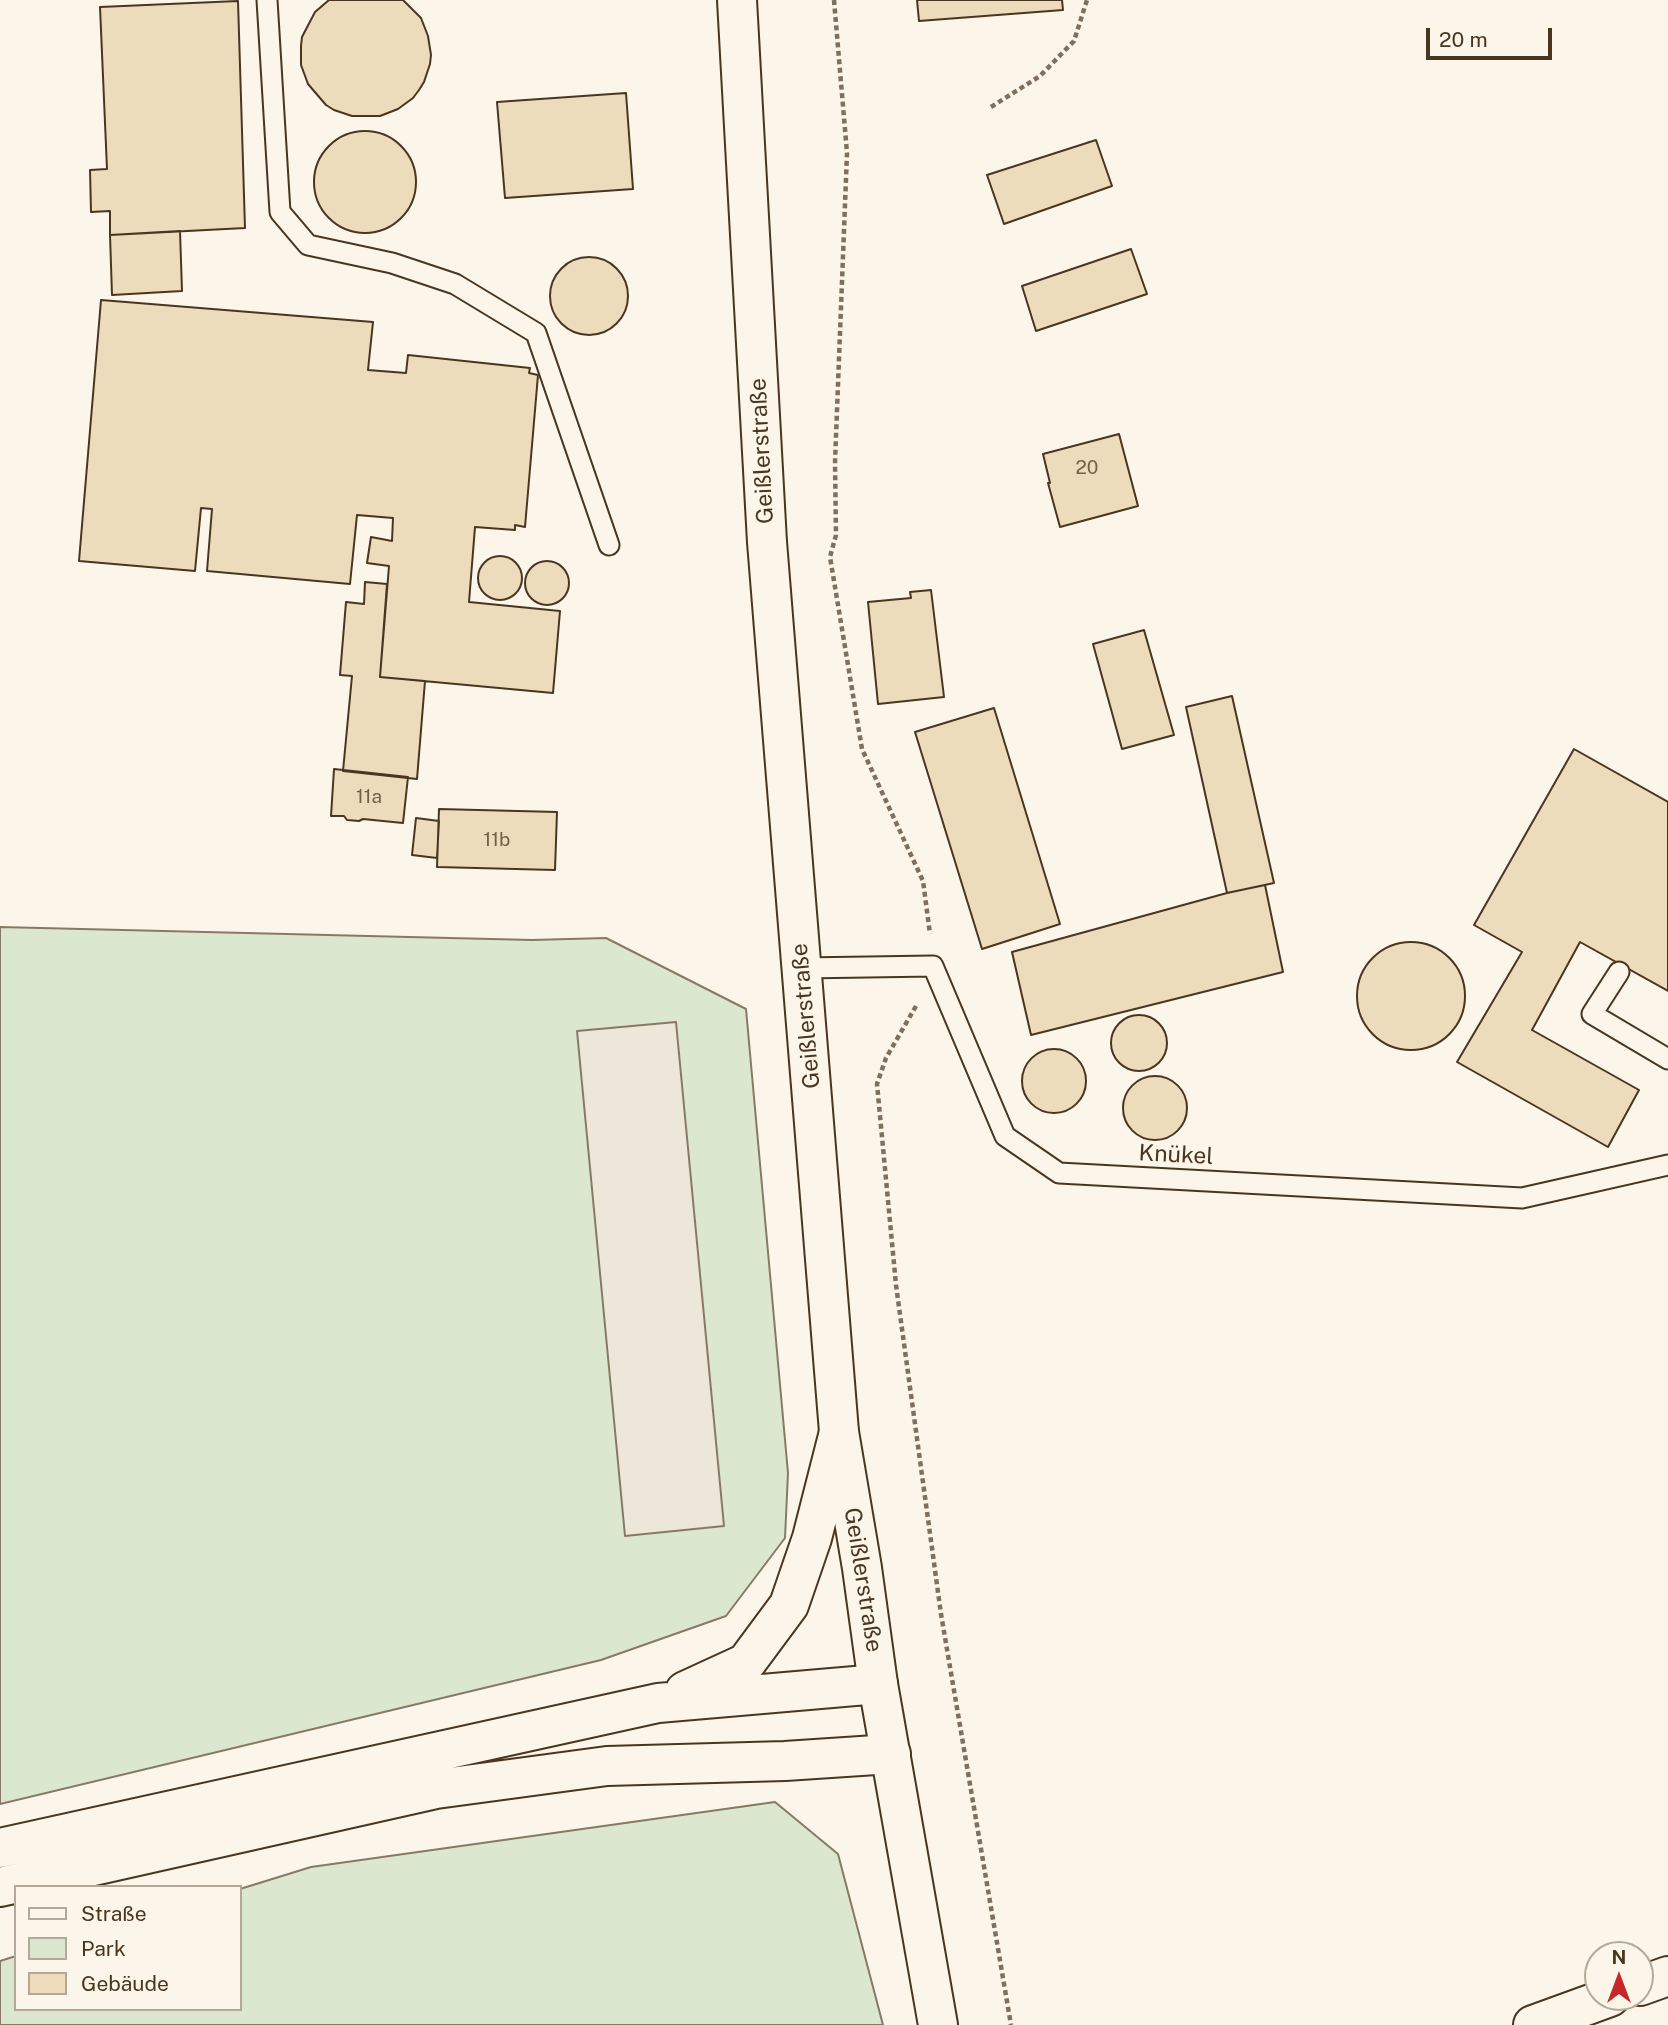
<!DOCTYPE html>
<meta charset="utf-8">
<style>
body{margin:0}
#map{position:relative;width:1668px;height:2025px;overflow:hidden;background:#fbf6e9;font-family:"Public Sans",sans-serif}
canvas{display:block}
.legend{position:absolute;left:14px;top:1885px;width:228px;height:126px;box-sizing:border-box;background:#fbf6e9;border:2px solid #b4a999;margin:0;padding:9px 12px;list-style:none;font-size:21px;color:#4a3520}
.legend li{display:flex;align-items:center;gap:14px;height:35px}
.legend b{width:35px;border:2px solid #b4a999}
.north{position:absolute;left:1584px;top:1941px;width:70px;height:70px;box-sizing:border-box;background:#fbf6e9;border:2px solid #b4a999;border-radius:50%;rotate:0deg;font-size:19px;font-weight:700;line-height:28px;text-align:center;color:#4a3520}
.north::after{content:'';display:block;margin:auto;width:24px;height:32px;background:#c62828;clip-path:polygon(50% 0,100% 100%,50% 72%,0 100%)}
.scale{position:absolute;left:1426px;top:28px;width:126px;height:32px;box-sizing:border-box;border:4px solid #4a3520;border-top:0;padding-left:9px;font-size:21px;line-height:24px;white-space:nowrap;color:#4a3520;-webkit-text-stroke:5px #fbf6e9;paint-order:stroke}
</style>
<div id="map">
<canvas width="1668" height="2025"></canvas>
<ul class="legend">
<li><b style="height:9px;background:#fbf6e9"></b>Straße</li>
<li><b style="height:19px;background:#dce7d0"></b>Park</li>
<li><b style="height:19px;background:#ecdcbc"></b>Gebäude</li>
</ul>
<div class="north">N</div>
<div class="scale">20 m</div>
</div>
<script>
const ctx = document.querySelector('canvas').getContext('2d');
ctx.lineJoin = 'round';
function fillPath(path, color) { ctx.fillStyle = color; ctx.fill(path, 'evenodd'); }
function stroke(path, color, width, dash) { ctx.strokeStyle = color; ctx.lineWidth = width; ctx.lineCap = dash ? 'butt' : 'round'; ctx.setLineDash(dash || []); ctx.stroke(path); }
function drawText(font, color, halo, rows, align = 'center') {
  ctx.font = font + ' "Public Sans",sans-serif'; ctx.lineWidth = 5; ctx.setLineDash([]); ctx.textBaseline = 'middle'; ctx.strokeStyle = halo; ctx.fillStyle = color; for (const [text, x, y, turn = 0] of rows) {
    ctx.save(); ctx.translate(x, y); ctx.rotate((+turn || 0) * Math.PI / 180); ctx.textAlign = isNaN(turn) ? turn : align; if (halo) ctx.strokeText(text, 0, 0); ctx.fillText(text, 0, 0); ctx.restore();
  }
}
const green = new Path2D(`
 M0,927l532,13 74,-2 140,71 42,464 -3,65 -59,78 -125,44 -601,144z
 M775,1802l63,52 45,171h-883v-64l16,-5v53h224v-120l71,-22z`);
const parking = new Path2D(`
 M676,1022l48,504 -99,10 -48,-505z`);
const building = new Path2D(`
 M329,0h74l18,18 7,18 3,19 -1,9 -6,18 -5,8 -6,8 -15,11 -18,7h-28l-18,-6 -8,-5 -18,-21 -7,-19v-19l1,-9 13,-25z
 M917,0h145l1,10 -144,11z
 M238,1l7,227 -135,7v-24l-19,1 -1,-42 17,-1 -7,-162z
 M626,93l7,96 -128,9 -8,-96z
 M314 182a51 51 0 1 1 102 0a51 51 0 1 1-102 0Z
 M1096,140l16,46 -108,38 -17,-49z
 M180,231l2,60 -70,4 -2,-60z
 M1131,249l16,45 -111,37 -14,-45z
 M550 296a39 39 0 1 1 78 0a39 39 0 1 1-78 0Z
 M101,300l272,22 -5,48 38,3 2,-18 122,13 -1,5 9,2 -13,152 -10,-2v5l-40,-3 -6,75 91,9 -7,82 -173,-16 9,-111 -22,-3 4,-26 21,4 1,-23 -36,-3 -7,69 -143,-13 5,-62 -11,-1 -6,63 -116,-10z
 M1119,434l19,72 -78,21 -12,-44h2l-7,-29z
 M478 578a22 22 0 1 1 44 0a22 22 0 1 1-44 0Z
 M525 583a22 22 0 1 1 44 0a22 22 0 1 1-44 0Z
 M365,582l22,2 -7,93 45,4 -8,98 -74,-8 9,-95 -12,-1 6,-73 18,2z
 M931,590l13,107 -66,7 -10,-102 43,-4 -1,-6z
 M1144,630l30,105 -52,14 -29,-105z
 M1232,696l42,187 -47,10 -41,-186z
 M994,708l66,216 -78,25 -67,-217z
 M1574,749l94,53v189l-88,-49 -48,88 107,60 -31,57 -151,-85 65,-110 -48,-27z
 M334,769l74,8 -5,46 -40,-4 -4,2 -12,-1 -3,-4h-13z
 M439,809l118,3 -2,58 -118,-3z
 M416,818l23,3 -2,37 -25,-3z
 M1265,885l18,87 -252,63 -19,-83 215,-59z
 M1357 996a54 54 0 1 1 108 0a54 54 0 1 1-108 0Z
 M1111 1043a28 28 0 1 1 56 0a28 28 0 1 1-56 0Z
 M1022 1081a32 32 0 1 1 64 0a32 32 0 1 1-64 0Z
 M1123 1108a32 32 0 1 1 64 0a32 32 0 1 1-64 0Z`);
const path = new Path2D(`
 M834,0l13,153 -12,309 1,73 -6,22 32,192 61,132 7,53
 M991,107l49,-31 34,-35 13,-41
 M916,1006l-30,52 -9,26 19,201 45,329 70,411`);
const lane = new Path2D(`
 M267,0l13,212 28,33 84,18 63,21 81,49 73,212
 M802,968l131,-2 72,170 54,37 463,25 146,-33
 M1619,972l-27,42 76,45`);
const primary = new Path2D(`
 M737,0l30,542 72,890 23,136 16,116 60,341`);
const highway = new Path2D(`
 M685,1691l61,-28 43,-58 23,-67 27,-106
 M0,1848l658,-145 220,-19
 M0,1887l436,-98 171,-23 178,-5 106,-7
 M1640,1986l28,-10
 M1533,2025l77,-28`);
const numberNames = [
 ["20",1087,468],
 ["11a",369,797],
 ["11b",497,840]
];
const streetNames = [
 ["Geißlerstraße",762,451,-93],
 ["Geißlerstraße",806,1016,-95],
 ["Knükel",1176,1155,3],
 ["Geißlerstraße",863,1580,81]
];
fillPath(green, '#dce7d0');
stroke(green, '#887966', 2);
fillPath(parking, '#ede7d9');
stroke(parking, '#887966', 2);
fillPath(building, '#ecdcbc');
stroke(building, '#4a3520', 2);
stroke(lane, '#4a3520', 23);
stroke(primary, '#4a3520', 42);
stroke(highway, '#4a3520', 42);
stroke(path, '#7f6f5c', 4.5, [5, 3.5]);
stroke(lane, '#fbf6e9', 19);
stroke(primary, '#fbf6e9', 38);
stroke(highway, '#fbf6e9', 38);
drawText('19px', '#725f47', null, numberNames);
drawText('23px', '#4a3520', '#fbf6e9', streetNames);
</script>
